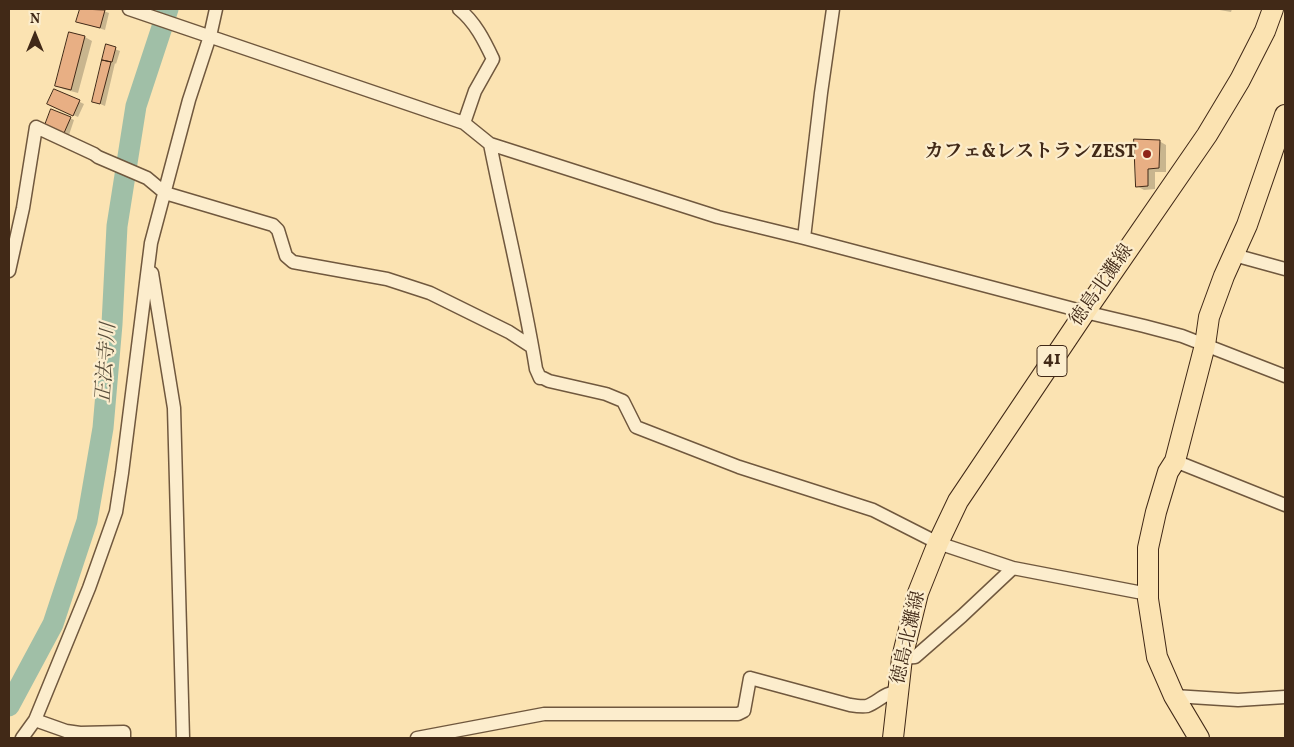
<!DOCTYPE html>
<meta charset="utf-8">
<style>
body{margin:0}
#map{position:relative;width:1294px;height:747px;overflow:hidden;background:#fbe3b2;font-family:Vollkorn,serif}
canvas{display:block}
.frame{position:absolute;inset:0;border:10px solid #412917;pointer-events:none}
.north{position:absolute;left:10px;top:10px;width:50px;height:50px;-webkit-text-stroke:4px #fcedcd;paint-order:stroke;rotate:0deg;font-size:14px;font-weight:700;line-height:20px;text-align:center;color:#412917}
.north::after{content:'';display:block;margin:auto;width:18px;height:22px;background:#412917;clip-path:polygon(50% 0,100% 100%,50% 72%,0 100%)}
</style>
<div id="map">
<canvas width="1294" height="747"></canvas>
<div class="frame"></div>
<div class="north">N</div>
</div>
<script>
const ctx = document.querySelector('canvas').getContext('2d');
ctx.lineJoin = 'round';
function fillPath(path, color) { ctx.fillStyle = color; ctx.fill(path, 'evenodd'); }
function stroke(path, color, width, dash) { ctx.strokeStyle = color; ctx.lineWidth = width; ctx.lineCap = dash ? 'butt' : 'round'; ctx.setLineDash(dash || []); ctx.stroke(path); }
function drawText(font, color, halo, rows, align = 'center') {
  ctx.font = font + ' Vollkorn,"Noto Serif JP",serif'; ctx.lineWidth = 4.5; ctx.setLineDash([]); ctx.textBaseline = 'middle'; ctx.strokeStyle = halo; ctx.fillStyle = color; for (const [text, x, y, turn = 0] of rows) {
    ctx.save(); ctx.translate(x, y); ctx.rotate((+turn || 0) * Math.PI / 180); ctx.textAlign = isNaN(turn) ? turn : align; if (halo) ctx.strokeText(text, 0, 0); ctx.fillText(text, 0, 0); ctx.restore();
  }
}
const shadow = new Path2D(`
 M81,9h17l11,4 -4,17 -23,-7 -4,-2z
 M1214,9h18l-1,3z
 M70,33l15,4 7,4 -14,52 -15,-4 -7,-4z
 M107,46l13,5 -4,13 -1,-1 -10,43 -12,-5z
 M55,90l29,14 -6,13 -25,-11z
 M70,118l4,2 -5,15 -18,-8z
 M1159,141l7,4v27h-11v17l-11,1 -7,-4z`);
const river = new Path2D(`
 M9,706l44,-82 34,-103 16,-93 9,-104 5,-98 19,-120 32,-97`);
const building = new Path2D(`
 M80,9l25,1 -5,18 -24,-6z
 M69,32l16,4 -14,54 -16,-4z
 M106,44l10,3 -4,15 -10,-2z
 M102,60l9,2 -11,42 -8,-2z
 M54,89l26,11 -7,16 -26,-12z
 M51,109l20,8 -7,16 -19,-8z
 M1134,139l26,1 -1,28 -11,1v17l-12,1z`);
const minor = new Path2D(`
 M129,9l335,114 26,21 228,73 86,21 281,74 59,14 38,10 103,40
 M459,9c16,13 25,31 34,50l-18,32 -11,32
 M490,144c15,75 34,150 46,225l4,9h3l6,3 57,13 17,7 13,26 103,40 134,43 65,33 75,25 135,26
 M804,238l17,-145 12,-84
 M1234,255l51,14
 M9,271l14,-63 13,-81 58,27 4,3 49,21 18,15 108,32 5,5 8,26 7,6 94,17 43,14 79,39 23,15
 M152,273l22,135 9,330
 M1175,461l110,44
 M902,658l13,-1 47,-41 51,-48
 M1174,696l64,4 47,-3
 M35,720l31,11 14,2 44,-1v6
 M22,738l13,-18 54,-132 27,-76 6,-39 29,-230 38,-143 21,-64 6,-27
 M417,738l127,-24h194l6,-3 6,-33 100,27c6,1 12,2 17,1 11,-4 18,-14 31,-14`);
const primary = new Path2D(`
 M893,738l9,-80 16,-65 20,-50 20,-42 127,-189 122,-177 33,-55 25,-49 8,-22
 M1199,738l-25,-42 -17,-39 -9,-58v-51l8,-36 12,-40 7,-11 30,-116 4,-28 15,-41 23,-51 38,-110`);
const markers = [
 [1147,154,5,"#8f2418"]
];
const shields = [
 [1052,361,30]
];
const shieldNames = [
 ["41",1052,361]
];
const poiNames = [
 ["カフェ&レストランZEST",1137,154]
];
const streetNames = [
 ["徳島北灘線",1103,286,-55],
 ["徳島北灘線",910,638,-77]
];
const waterNames = [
 ["正法寺川",108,363,-86]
];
fillPath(shadow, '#0003');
stroke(river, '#a0bfa7', 21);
fillPath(building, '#e8af84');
stroke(building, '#412917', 1);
stroke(minor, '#70583e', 15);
stroke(primary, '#412917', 22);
stroke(minor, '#fcedcd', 12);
stroke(primary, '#fbe3b2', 20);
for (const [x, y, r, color] of markers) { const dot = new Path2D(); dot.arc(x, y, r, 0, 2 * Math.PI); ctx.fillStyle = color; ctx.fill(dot); stroke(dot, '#fcedcd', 2); }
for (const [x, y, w] of shields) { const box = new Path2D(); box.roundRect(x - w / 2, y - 15.5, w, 31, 4); ctx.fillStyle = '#fcedcd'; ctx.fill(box); stroke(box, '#412917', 1); }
drawText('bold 18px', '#412917', null, shieldNames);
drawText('bold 19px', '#412917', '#fcedcd', poiNames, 'right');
drawText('19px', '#412917', '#fcedcd', streetNames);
drawText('italic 20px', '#594e3b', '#fcedcd', waterNames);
</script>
